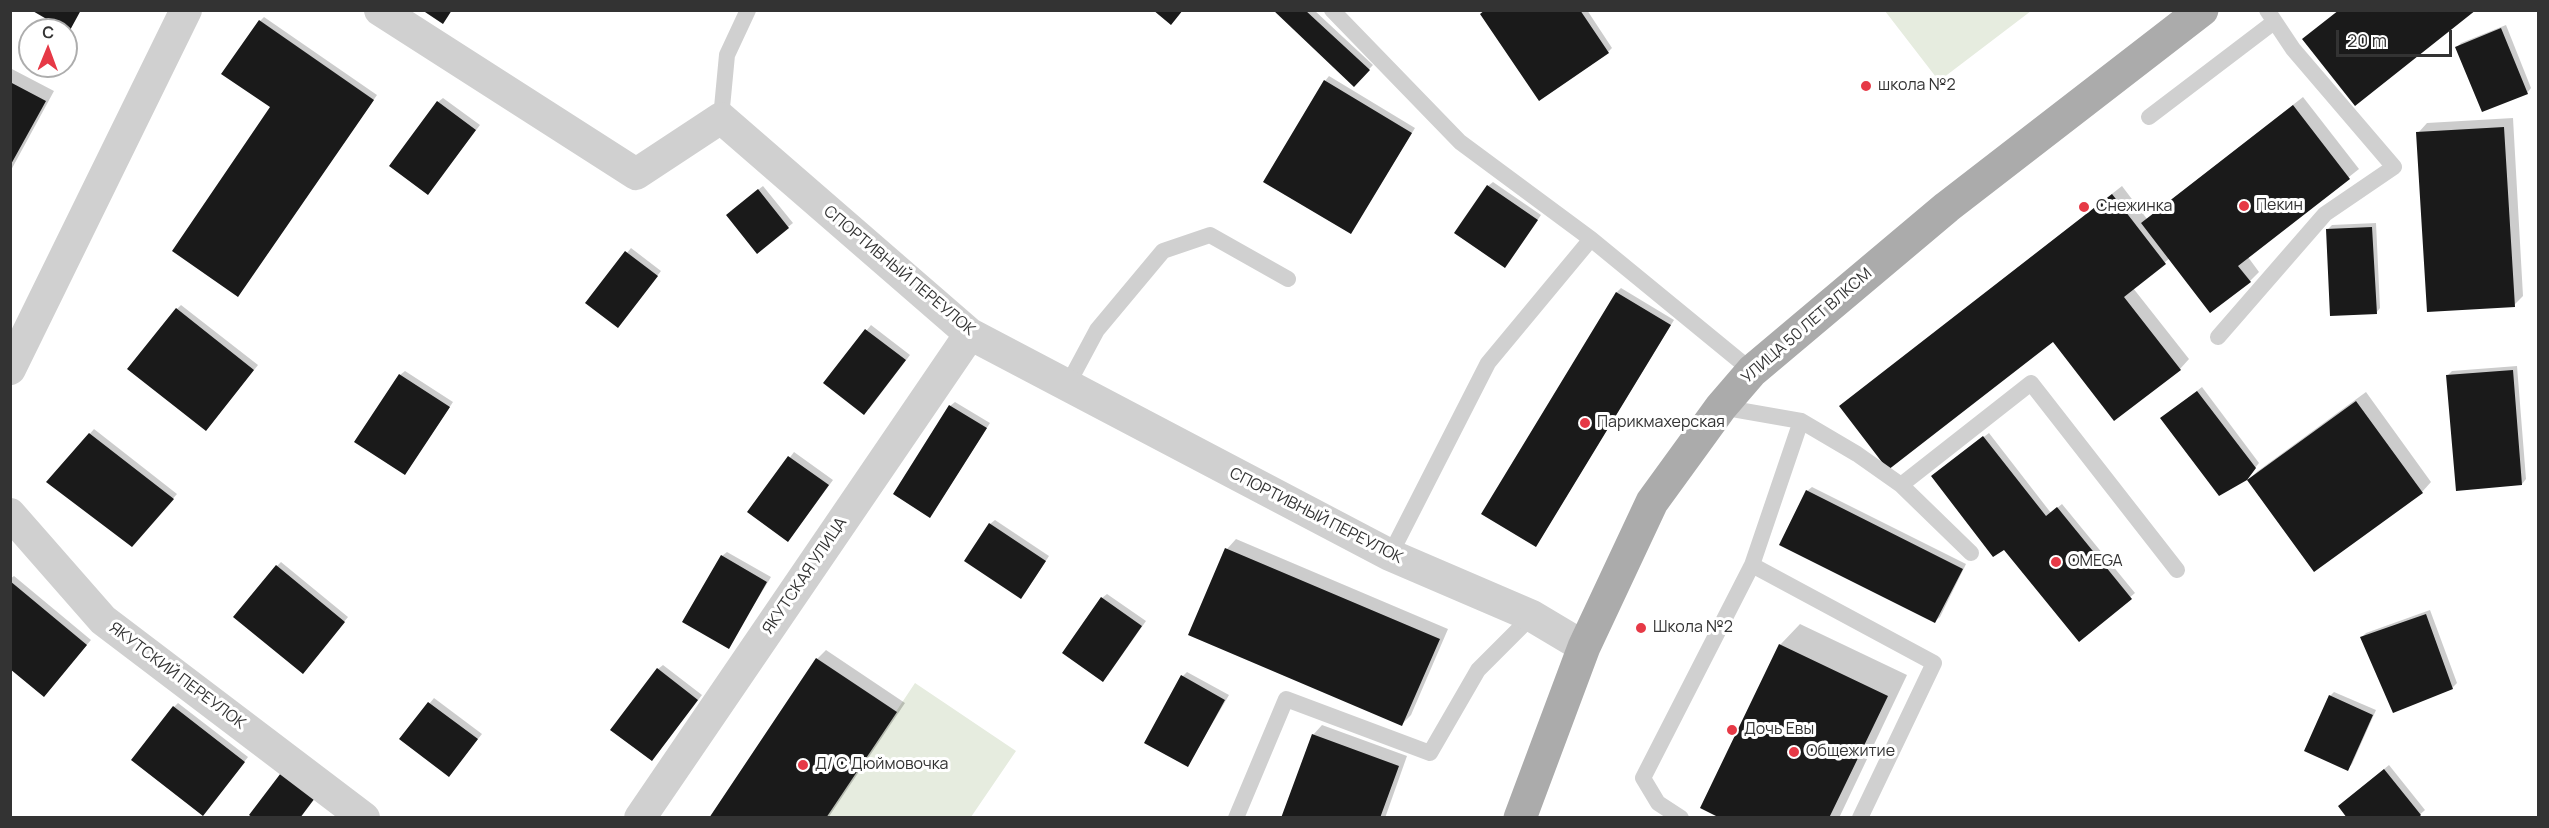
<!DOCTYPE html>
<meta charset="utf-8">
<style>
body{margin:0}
#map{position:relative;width:2549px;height:828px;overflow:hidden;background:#fff;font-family:Manrope,sans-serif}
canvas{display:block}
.frame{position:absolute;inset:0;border:12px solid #333;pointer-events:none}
.north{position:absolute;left:18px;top:18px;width:60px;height:60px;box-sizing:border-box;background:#fff;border:2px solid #adadad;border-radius:50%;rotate:1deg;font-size:16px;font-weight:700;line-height:24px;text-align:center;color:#333}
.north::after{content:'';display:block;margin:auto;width:21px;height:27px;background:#e63946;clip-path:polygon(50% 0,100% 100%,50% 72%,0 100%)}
.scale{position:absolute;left:2336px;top:30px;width:116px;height:27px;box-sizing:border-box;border:3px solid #333;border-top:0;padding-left:8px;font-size:18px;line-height:21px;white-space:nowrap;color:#333;-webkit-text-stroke:4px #fff;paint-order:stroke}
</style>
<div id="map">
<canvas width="2549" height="828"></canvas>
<div class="frame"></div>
<div class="north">С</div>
<div class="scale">20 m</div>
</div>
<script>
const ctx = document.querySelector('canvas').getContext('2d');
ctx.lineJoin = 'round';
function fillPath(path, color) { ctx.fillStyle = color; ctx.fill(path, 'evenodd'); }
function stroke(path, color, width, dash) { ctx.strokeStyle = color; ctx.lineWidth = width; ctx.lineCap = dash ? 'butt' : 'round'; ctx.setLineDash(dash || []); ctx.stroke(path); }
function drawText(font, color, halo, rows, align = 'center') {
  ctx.font = font + ' Manrope,sans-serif'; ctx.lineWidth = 6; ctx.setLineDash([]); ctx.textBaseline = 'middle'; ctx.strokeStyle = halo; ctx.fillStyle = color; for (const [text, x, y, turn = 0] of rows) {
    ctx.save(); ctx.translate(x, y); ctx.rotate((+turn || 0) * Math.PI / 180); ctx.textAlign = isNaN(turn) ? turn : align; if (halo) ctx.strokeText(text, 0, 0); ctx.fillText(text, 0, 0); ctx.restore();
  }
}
const green = new Path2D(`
 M1885,11h146l-92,70z
 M915,683l101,68 -45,66 -146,1z`);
const shadow = new Path2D(`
 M1276,10h38l59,55 -19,20z
 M1486,10h101l25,38 -4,4z
 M264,17l113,78 -139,200 34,-188 -12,-86z
 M2506,25l25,63 -4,5 -70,-46 4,-4z
 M10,68l44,23 -44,81z
 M1329,76l86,52 -64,104 -26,-151z
 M2303,97l56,72 -111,88 11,15 -9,9 -80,-23 -37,30 56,71 -9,10 -127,-29 -212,66 281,-220 25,33z
 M443,98l37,27 -48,63 6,-86z
 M2513,118l10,178 -9,9 -96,-172 9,-10z
 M1493,182l48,33 -32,47 -21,-76z
 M763,186l30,37 -5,4 -56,-17z
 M2376,223l4,85 -4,5 -49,-83 5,-5z
 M631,248l30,23 -39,50 -35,-19z
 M1621,288l53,32 -138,226 81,-254z
 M181,305l77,60 -47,59 -34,-115z
 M871,325l39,30 -41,54 -44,-26z
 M2517,366l9,113 -4,5 -75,-108 5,-5z
 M405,371l48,31 -48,72 -5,-99z
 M2202,387l57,76 -12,15 -80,-64z
 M2366,392l65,90 -9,10 -174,-12 10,-9z
 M955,402l35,21 -56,88 16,-105z
 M94,429l83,65 -41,46 -88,-58z
 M1989,433l62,80 11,-9 73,89 -56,47 -75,-92 -67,-76z
 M794,452l39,28 -41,56 -43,-24z
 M1812,487l154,77 -26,53 -5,4 -128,-130z
 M995,520l54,36 -24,37 -35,-69z
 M1236,539l212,90 -37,86 -9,9 -212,-90 37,-85z
 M727,552l44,25 -43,70 -6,-91z
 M281,562l67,55 -41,50 -30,-101z
 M14,576l77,64 -43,50 -38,-23v-88z
 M1107,594l39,27 -38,54 -6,-77z
 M2430,610l27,73 -5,5 -90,-51 4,-4z
 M1800,624l107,51 -68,143h-116l57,-173z
 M826,650l79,53 -77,115h-118l107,-159z
 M663,665l39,30 -46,60 2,-86z
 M1187,672l42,23 -41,70 -5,-89z
 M2334,692l42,18 -24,54 -4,5 -18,-73z
 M434,698l48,36 -33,41 -48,-36z
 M178,703l70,54 -41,52 -33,-102z
 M1322,725l85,31 -22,62h-102l30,-83z
 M2389,765l36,45 -9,8 -72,-16z`);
const building = new Path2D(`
 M31,10h50l-12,22z
 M422,10h30l-9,14z
 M1153,10h30l-12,15z
 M1273,10h32l65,60 -16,17z
 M1485,10h95l29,43 -70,48 -59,-87z
 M2339,10h137l-121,96 -53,-67z
 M259,20l115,80 -136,197 -66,-46 98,-144 -49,-33z
 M2501,28l27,66 -46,18 -27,-65z
 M1324,80l88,53 -61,101 -88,-52z
 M10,82l36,19 -36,65z
 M437,101l39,29 -48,65 -39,-29z
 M2293,105l57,74 -112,87 13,16 -41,31 -69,-90z
 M2504,127l11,180 -88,5 -11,-180z
 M1487,185l51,35 -33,48 -51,-35z
 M758,189l31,39 -32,26 -31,-39z
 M2112,194l54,70 -42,33 57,73 -67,51 -61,-79 -165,128 -49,-64z
 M2372,227l5,87 -47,2 -4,-87z
 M625,251l33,25 -40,52 -33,-25z
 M1616,292l55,33 -135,222 -55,-33z
 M176,308l78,62 -48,61 -79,-62z
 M865,329l41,31 -42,55 -41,-32z
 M2513,370l9,115 -66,6 -10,-116z
 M399,374l51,33 -45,68 -51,-33z
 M2197,391l59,77 -9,12 109,-79 67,92 -109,79 -67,-92 -28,16 -59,-78z
 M949,405l38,23 -57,90 -37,-24z
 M89,433l85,66 -42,48 -86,-65z
 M1983,436l63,80 11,-9 75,92 -53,43 -75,-92 -11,7 -62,-81z
 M788,456l41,29 -41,57 -41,-30z
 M1806,490l157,79 -28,54 -156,-78z
 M989,523l57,38 -25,38 -57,-38z
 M1225,548l215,91 -38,87 -214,-91z
 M721,555l46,27 -38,67 -47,-27z
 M276,565l69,57 -42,52 -70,-57z
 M10,581l77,64 -43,52 -34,-28z
 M1101,597l41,29 -39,56 -41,-29z
 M2426,614l27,75 -60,24 -33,-76z
 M1779,644l109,52 -59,122h-109l-20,-10z
 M816,658l81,54 -71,106h-117z
 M657,668l41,32 -46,61 -42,-31z
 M1181,675l44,25 -37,67 -44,-24z
 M2329,695l44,20 -25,56 -44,-20z
 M428,702l50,37 -29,38 -50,-38z
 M173,706l72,56 -42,54 -72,-56z
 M1312,734l87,32 -19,52h-99z
 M287,765l34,25 -21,28h-47l-4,-3z
 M2384,769l37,46 -3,3h-71l-9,-12z`);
const service = new Path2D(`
 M1332,10l128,132 131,97 161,132
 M2149,117l125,-95
 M721,118l6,-63 21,-45
 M2218,337l107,-123 69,-47 -101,-118 -26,-39
 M1067,386l30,-56 66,-79 47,-16 78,44
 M1721,407l80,14 56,33 44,31 70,68
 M1901,485l130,-102 146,187
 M1390,555l98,-192 103,-124
 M1752,565l182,98 -74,155
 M1236,818l50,-119 144,54 48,-83 54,-54
 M1681,818l-23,-15 -15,-25 109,-213 49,-144`);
const minor = new Path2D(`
 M380,10l256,164 85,-56 249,216 420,221 142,61 52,31
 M10,369l176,-359
 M10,514l93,106 261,198
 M640,818l330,-484`);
const primary = new Path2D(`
 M1520,818l64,-171 68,-145 69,-95 31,-36 195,-164 255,-197`);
const markers = [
 [1866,86,6,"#e63946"],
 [2244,206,6,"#e63946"],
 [2084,207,6,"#e63946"],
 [1585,423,6,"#e63946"],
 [2056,562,6,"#e63946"],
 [1641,628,6,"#e63946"],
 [1732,730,6,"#e63946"],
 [1794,752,6,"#e63946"],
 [803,765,6,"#e63946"]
];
const poiNames = [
 ["школа №2",1878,86],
 ["Пекин",2256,206],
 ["Снежинка",2096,207],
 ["Парикмахерская",1597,423],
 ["OMEGA",2068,562],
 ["Школа №2",1653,628],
 ["Дочь Евы",1744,730],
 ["Общежитие",1806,752],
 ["Д/ С Дюймовочка",815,765]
];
const streetNames = [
 ["СПОРТИВНЫЙ ПЕРЕУЛОК",899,271,40],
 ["УЛИЦА 50 ЛЕТ ВЛКСМ",1807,326,-41],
 ["СПОРТИВНЫЙ ПЕРЕУЛОК",1316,516,27],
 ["ЯКУТСКАЯ УЛИЦА",805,576,-56],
 ["ЯКУТСКИЙ ПЕРЕУЛОК",177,676,37]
];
fillPath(green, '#e6ecdf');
fillPath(shadow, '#0003');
fillPath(building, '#1a1a1a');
stroke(service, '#d0d0d0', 16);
stroke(minor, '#d0d0d0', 32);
stroke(primary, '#ababab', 33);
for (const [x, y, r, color] of markers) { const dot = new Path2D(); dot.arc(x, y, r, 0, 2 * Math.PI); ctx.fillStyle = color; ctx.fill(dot); stroke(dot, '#fff', 2); }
drawText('16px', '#333', '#fff', poiNames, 'left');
drawText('16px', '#333', '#fff', streetNames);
</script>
